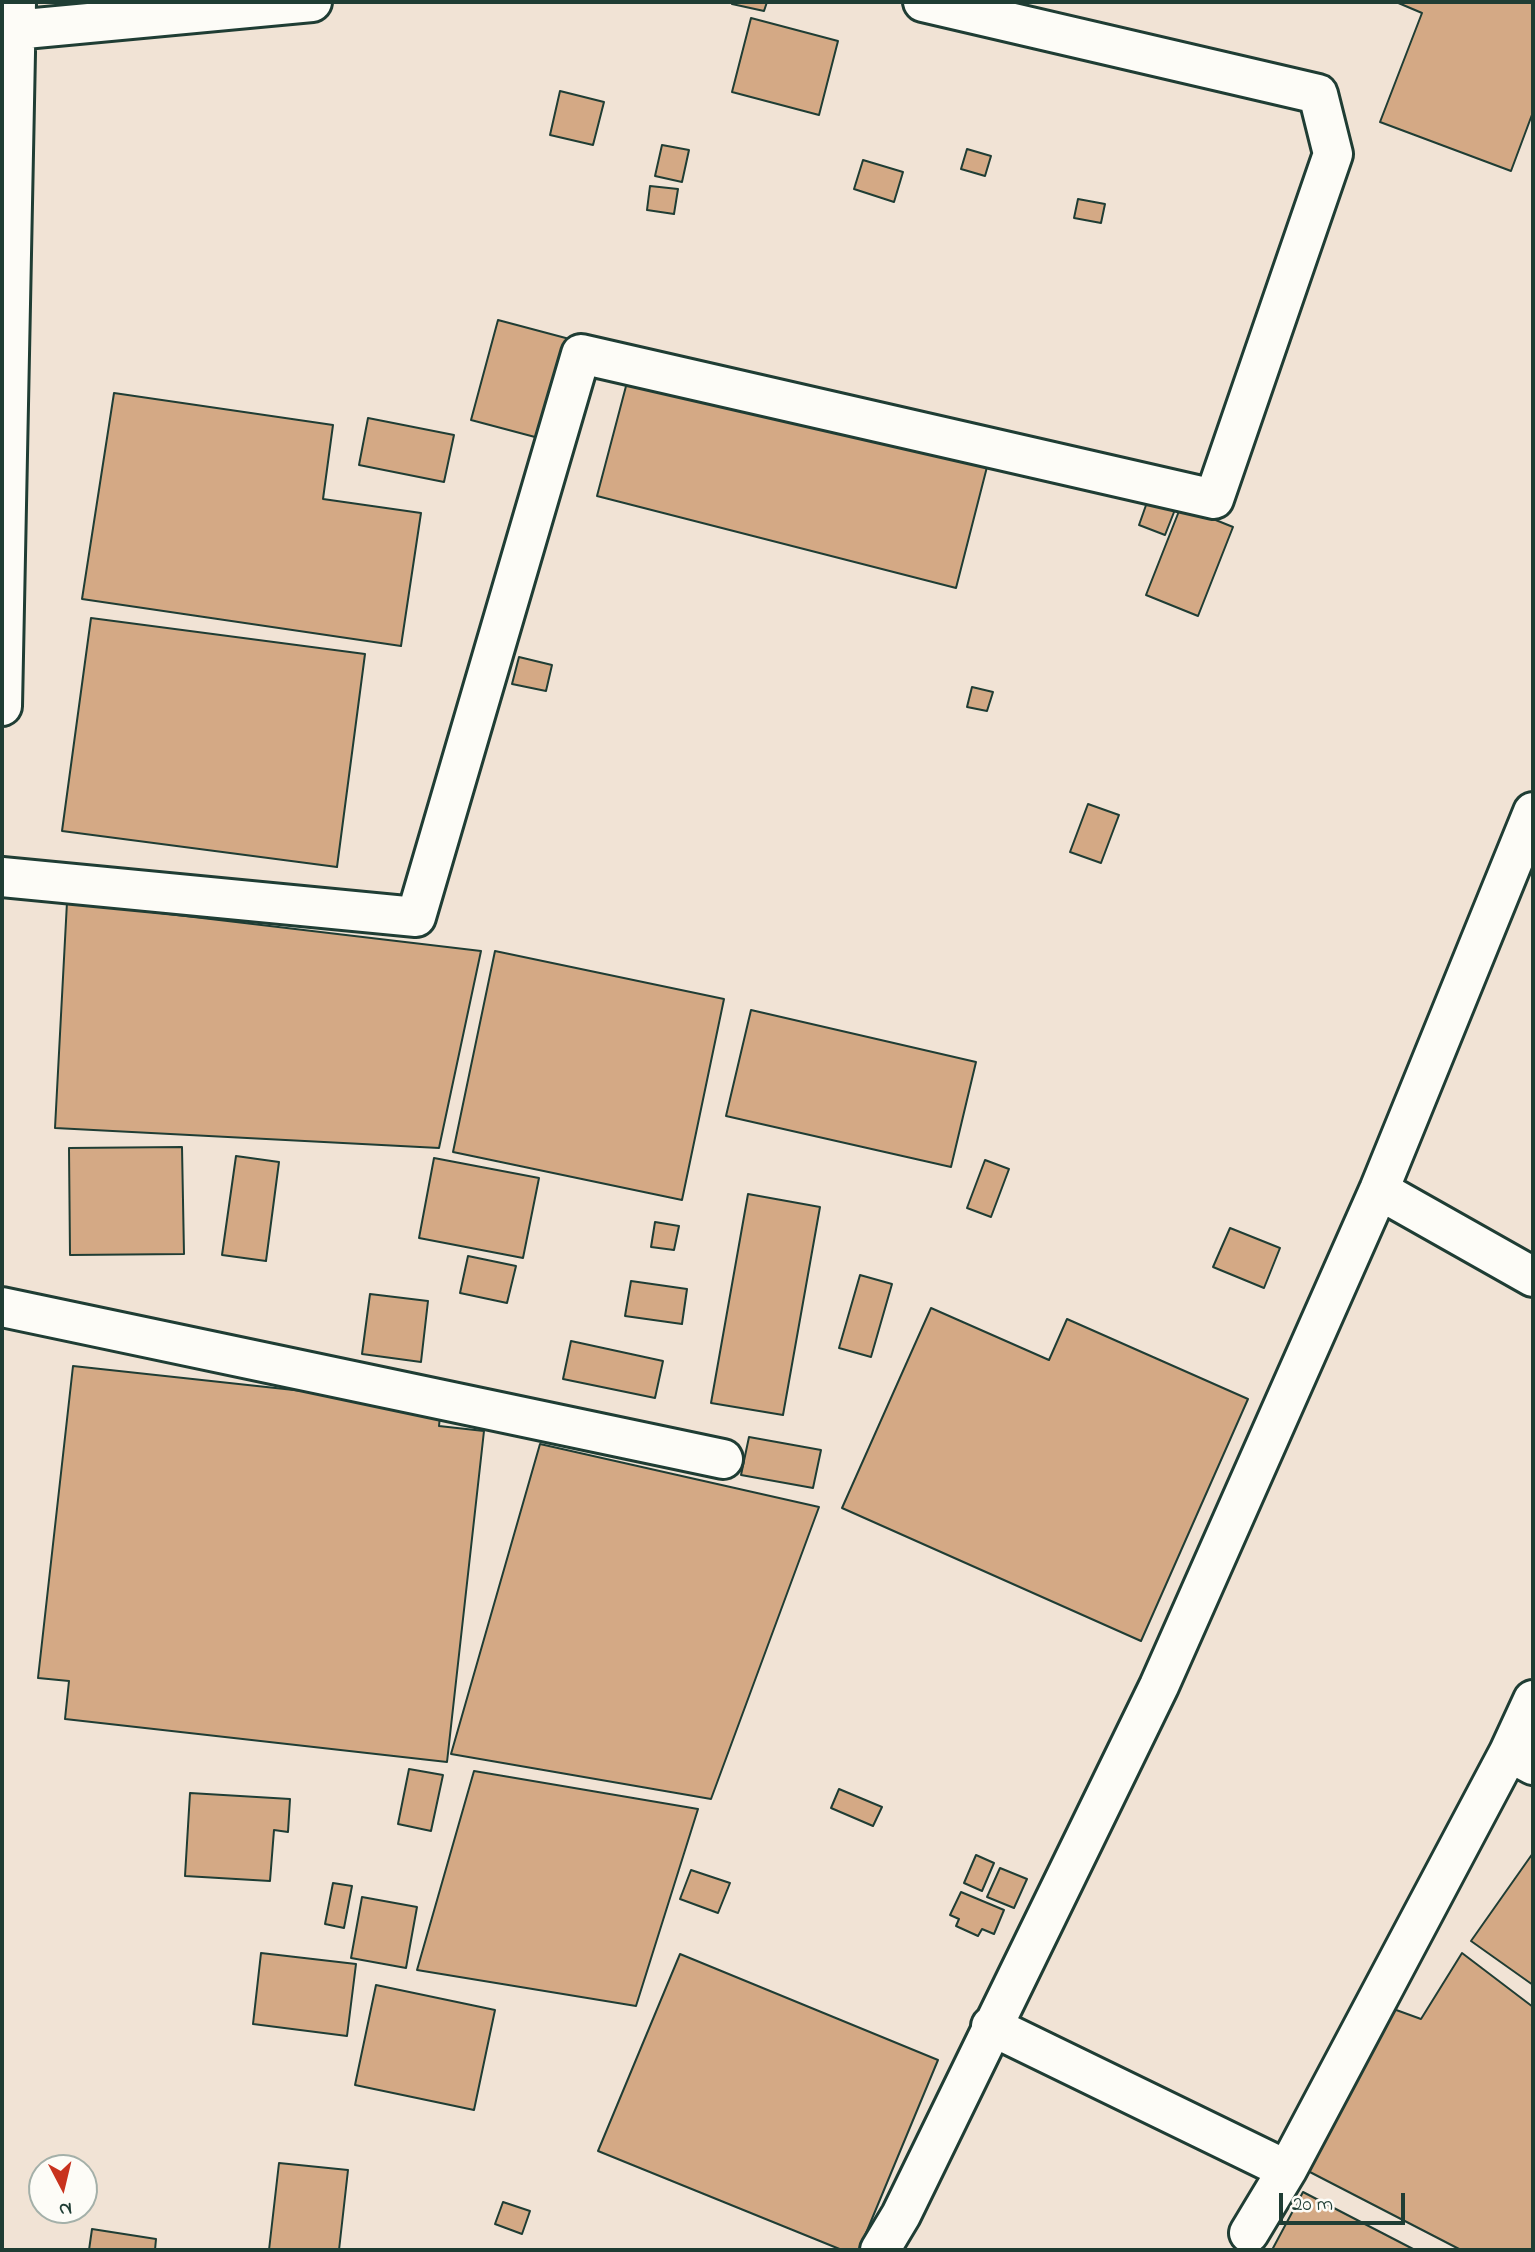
<!DOCTYPE html>
<style>
body{margin:0}
#map{position:relative;width:1535px;height:2252px;overflow:hidden;background:#f1e3d5;font-family:"Indie Flower",sans-serif}
canvas{display:block}
.frame{position:absolute;inset:0;border:4px solid #1f3d34;pointer-events:none}
.north{position:absolute;left:28px;top:2154px;width:70px;height:70px;box-sizing:border-box;background:#fdfcf7;border:2px solid #a4b0a9;border-radius:50%;rotate:173deg;font-size:19px;font-weight:700;line-height:28px;text-align:center;color:#1f3d34}
.north::after{content:'';display:block;margin:auto;width:24px;height:32px;background:#c8321e;clip-path:polygon(50% 0,100% 100%,50% 72%,0 100%)}
.scale{position:absolute;left:1279px;top:2193px;width:126px;height:32px;box-sizing:border-box;border:4px solid #1f3d34;border-top:0;padding-left:9px;font-size:21px;line-height:24px;white-space:nowrap;color:#1f3d34;-webkit-text-stroke:5px #fdfcf7;paint-order:stroke}
</style>
<div id="map">
<canvas width="1535" height="2252"></canvas>
<div class="frame"></div>
<div class="north">N</div>
<div class="scale">20 m</div>
</div>
<script>
const ctx = document.querySelector('canvas').getContext('2d');
ctx.lineJoin = 'round';
function fillPath(path, color) { ctx.fillStyle = color; ctx.fill(path, 'evenodd'); }
function stroke(path, color, width, dash) { ctx.strokeStyle = color; ctx.lineWidth = width; ctx.lineCap = dash ? 'butt' : 'round'; ctx.setLineDash(dash || []); ctx.stroke(path); }
const building = new Path2D(`
 M732,2h35l-3,9 -32,-7z
 M1396,2h137v110l-22,59 -131,-49 42,-109z
 M751,18l87,23 -19,74 -87,-23z
 M560,91l44,11 -11,43 -43,-10z
 M662,145l27,5 -7,32 -27,-6z
 M967,149l24,7 -6,20 -24,-7z
 M863,160l40,12 -9,30 -40,-13z
 M650,186l28,3 -4,25 -27,-4z
 M1078,199l27,5 -4,19 -27,-5z
 M498,320l79,21 -27,100 -79,-21z
 M630,371l358,92 -32,125 -359,-92z
 M114,393l219,32 -10,74 98,14 -20,133 -319,-47z
 M368,418l86,17 -10,47 -85,-17z
 M1151,491l27,11 -13,33 -26,-10z
 M1181,506l52,21 -35,89 -52,-21z
 M91,618l274,36 -28,213 -275,-36z
 M519,657l33,8 -6,26 -34,-7z
 M972,687l21,5 -6,19 -20,-4z
 M1088,804l31,11 -18,48 -31,-11z
 M67,902l414,49 -42,197 -384,-20z
 M495,951l229,48 -42,201 -229,-48z
 M751,1010l225,52 -25,105 -225,-51z
 M182,1147l2,107 -114,1 -1,-107z
 M236,1156l43,6 -13,99 -44,-6z
 M434,1158l105,20 -16,80 -104,-20z
 M985,1160l24,9 -18,48 -24,-9z
 M748,1194l72,13 -37,208 -72,-12z
 M655,1222l24,4 -5,24 -23,-3z
 M1230,1228l50,20 -16,40 -51,-21z
 M468,1256l48,10 -9,37 -47,-10z
 M860,1275l32,9 -21,73 -32,-9z
 M631,1281l56,8 -5,35 -57,-8z
 M370,1294l58,7 -7,61 -59,-8z
 M931,1308l118,52 18,-41 181,80 -107,242 -299,-133z
 M571,1341l92,20 -8,37 -92,-19z
 M73,1366l368,40 -2,20 45,5 -37,331 -382,-43 4,-38 -31,-3z
 M749,1437l72,13 -8,38 -72,-13z
 M540,1444l279,63 -108,292 -260,-45z
 M409,1769l34,6 -12,56 -33,-7z
 M474,1771l224,38 -62,197 -219,-36z
 M839,1789l43,18 -9,19 -42,-18z
 M190,1793l100,6 -2,33 -14,-2 -4,51 -85,-5z
 M1533,1853v132l-62,-44z
 M976,1855l18,8 -12,28 -18,-8z
 M1000,1868l27,11 -13,29 -27,-11z
 M691,1870l39,13 -12,30 -38,-14z
 M333,1883l19,3 -8,42 -19,-4z
 M961,1892l43,18 -10,24 -12,-5 -4,7 -22,-10 3,-7 -9,-4z
 M362,1897l55,10 -11,61 -55,-10z
 M261,1953l95,11 -9,72 -94,-12z
 M1462,1953l71,54v243h-72l-155,-80 82,-163 33,12z
 M680,1954l258,106 -79,190h-17l-244,-99z
 M376,1985l119,25 -21,100 -119,-25z
 M279,2163l69,7 -9,80h-70z
 M1303,2192l112,58h-143z
 M503,2202l27,9 -8,23 -27,-10z
 M92,2229l64,10 -1,11h-66z`);
const minor = new Path2D(`
 M14,30l298,-28
 M2,706l14,-704
 M2,877l414,40 165,-563 633,145 119,-345 -15,-60 -395,-92
 M1379,1190l154,87
 M2,1307l721,152
 M1509,1752l24,-52
 M991,2026l296,144
 M1249,2233l38,-63 222,-418 24,13
 M880,2250l21,-35 258,-529 220,-496 154,-378`);
fillPath(building, '#d4a985');
stroke(building, '#1f3d34', 2);
stroke(minor, '#1f3d34', 44);
stroke(minor, '#fdfcf7', 38);
</script>
